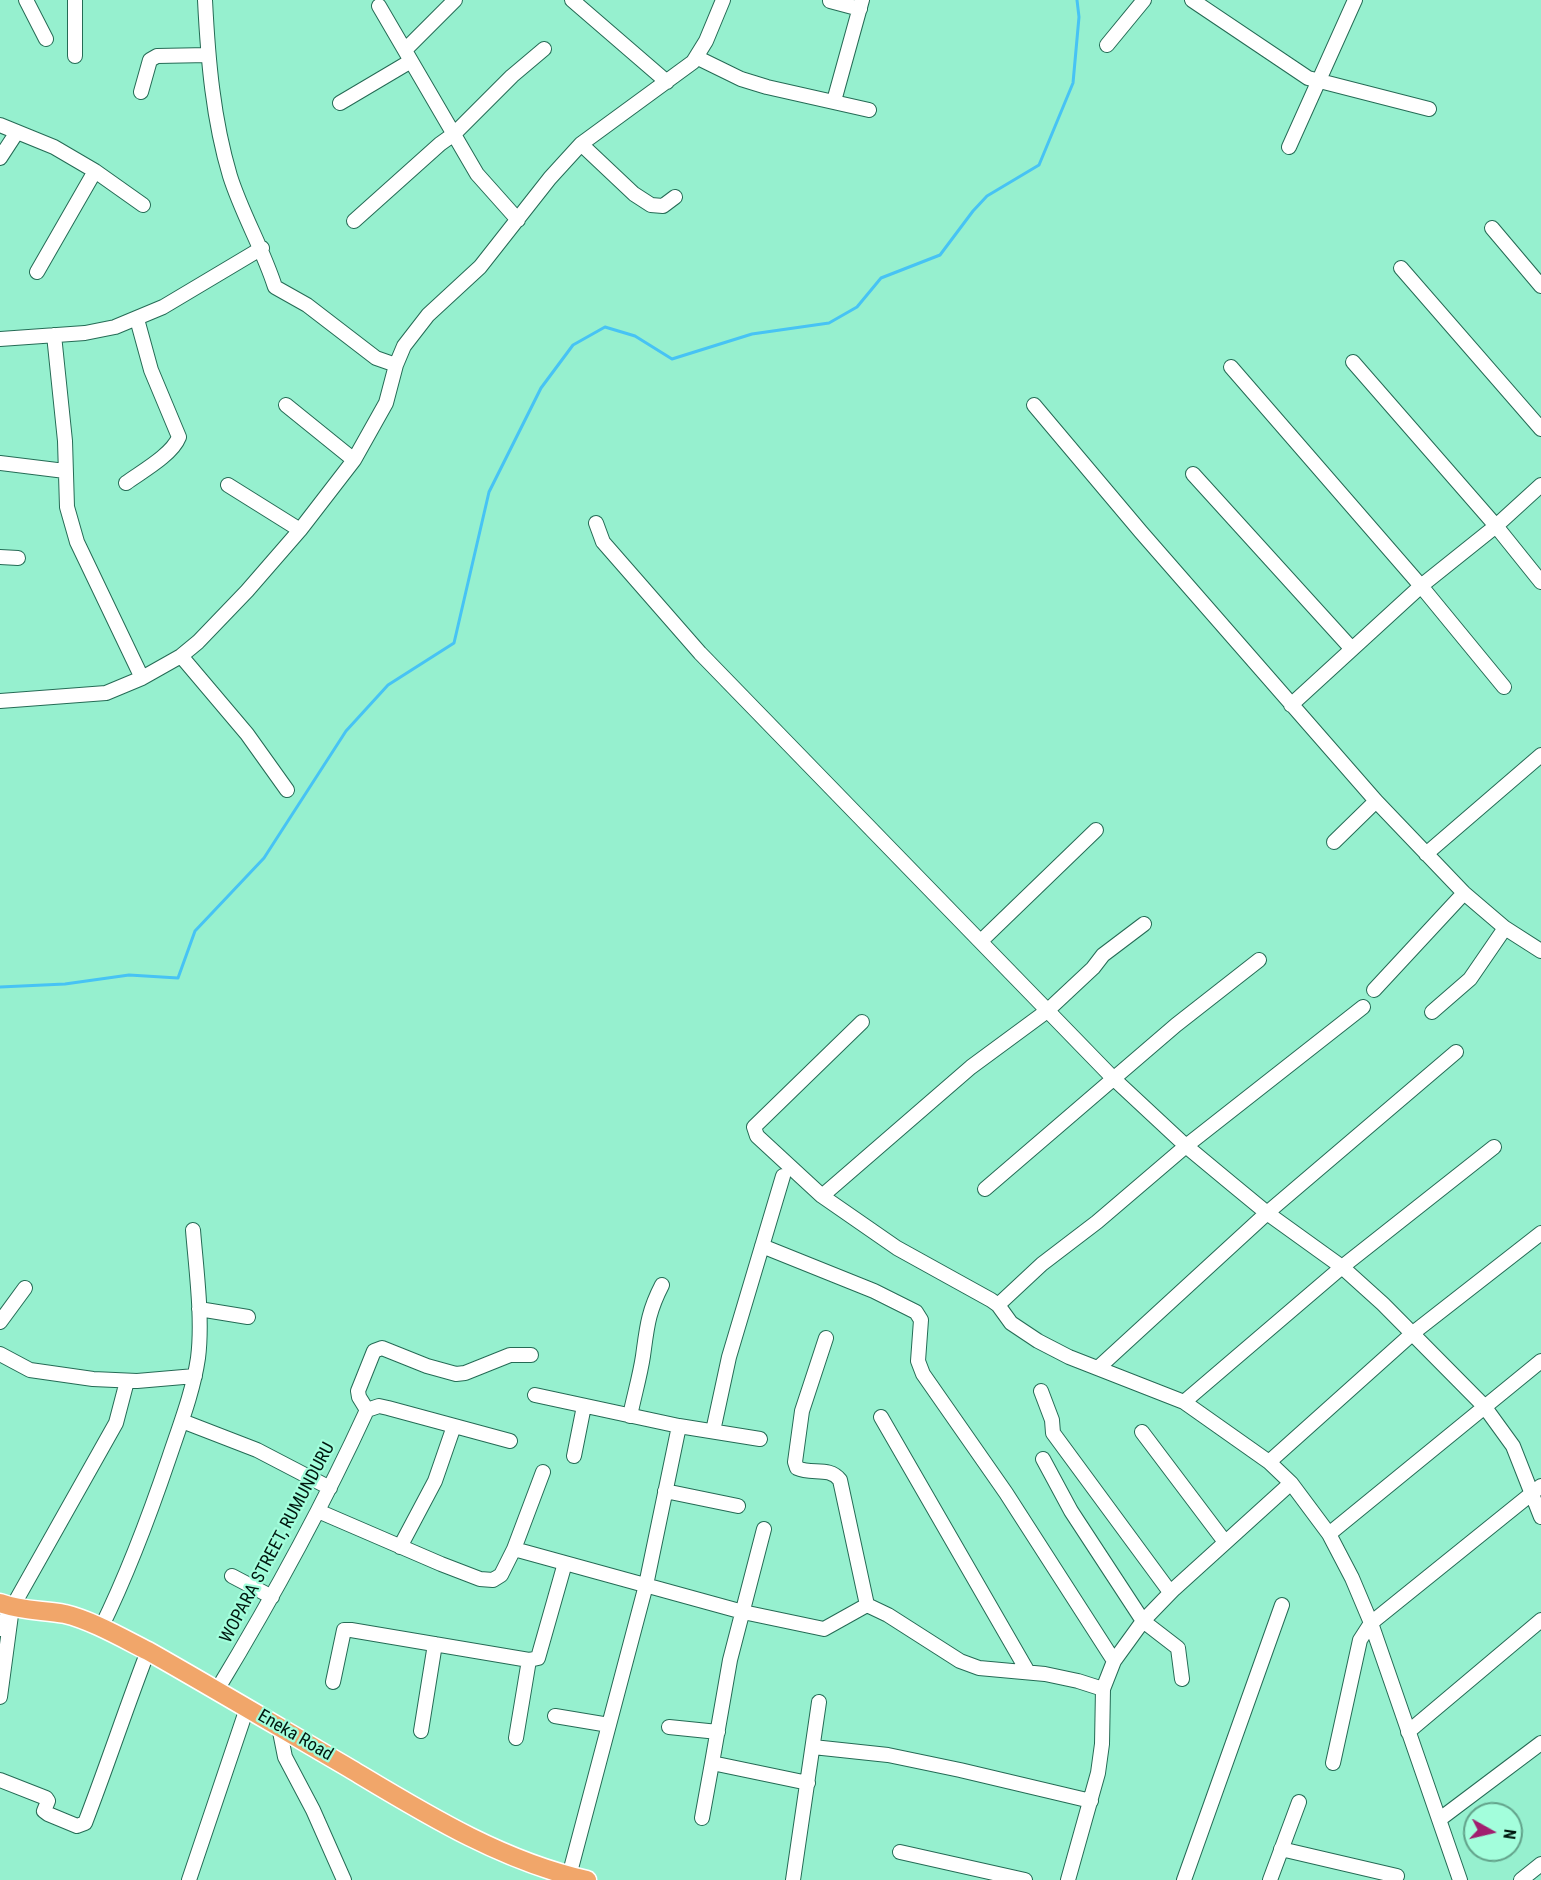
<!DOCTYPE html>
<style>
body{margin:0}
#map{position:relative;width:1541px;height:1880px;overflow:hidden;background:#96f0cf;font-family:"Roboto Condensed",sans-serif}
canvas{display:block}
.north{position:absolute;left:1463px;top:1802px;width:60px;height:60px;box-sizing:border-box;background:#a3fedc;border:2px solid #62a28a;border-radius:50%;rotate:98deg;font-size:16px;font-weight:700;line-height:24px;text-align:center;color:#001910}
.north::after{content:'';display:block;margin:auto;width:21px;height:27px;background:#a11e6f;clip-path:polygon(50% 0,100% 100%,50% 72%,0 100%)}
</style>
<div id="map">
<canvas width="1541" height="1880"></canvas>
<div class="north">N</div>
</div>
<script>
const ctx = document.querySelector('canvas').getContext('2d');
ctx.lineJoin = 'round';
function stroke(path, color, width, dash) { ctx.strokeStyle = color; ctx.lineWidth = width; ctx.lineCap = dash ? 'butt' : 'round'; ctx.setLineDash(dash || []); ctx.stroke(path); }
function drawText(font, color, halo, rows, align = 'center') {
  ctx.font = font + ' "Roboto Condensed",sans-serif'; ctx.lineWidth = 4.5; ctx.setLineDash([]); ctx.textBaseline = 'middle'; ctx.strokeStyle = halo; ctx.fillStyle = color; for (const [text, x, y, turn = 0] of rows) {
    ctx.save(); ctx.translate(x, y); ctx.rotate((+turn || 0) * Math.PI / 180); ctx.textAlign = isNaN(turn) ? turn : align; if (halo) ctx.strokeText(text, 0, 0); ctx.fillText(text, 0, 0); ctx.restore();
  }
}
const stream = new Path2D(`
 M0,987l65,-3 64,-9 49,3 17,-47 69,-73 82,-127 42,-46 66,-42 35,-151 52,-104 32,-43 32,-18 30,9 37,23 80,-25 77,-11 28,-16 24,-29 59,-23 33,-44 14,-15 52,-31 34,-82 6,-66 -2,-17`);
const minor = new Path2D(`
 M26,0l20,39
 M75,0v56
 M205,0c3,60 8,119 25,176 12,38 33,73 45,111l32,18 69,53 20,7
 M572,0l95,82
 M1192,0l116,78 121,31
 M830,1l30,8
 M379,6l98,168 41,46
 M1107,45l37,-45
 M405,50l50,-50
 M696,57l45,22 26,8 102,23
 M141,92l9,-32 7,-4 51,-1
 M834,101l28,-101
 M340,103l71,-42
 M0,125l54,22 41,24 48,34
 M581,144l53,50 17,11 12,1 12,-9
 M1289,147l66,-147
 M0,158l17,-26
 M354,221l86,-77 14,-10 58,-58 32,-27
 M1492,228l49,58
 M1401,268l140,161
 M37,272l58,-101
 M54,335l11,106 2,66 10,35 65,136
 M0,339l85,-6 30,-6 48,-20 99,-59
 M1353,362l143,164 45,56
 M1231,367l190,219 83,101
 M1034,405l107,127 235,269
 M354,460l32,-57 10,-38 8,-19 24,-31 52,-48 70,-89 31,-34 112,-82 13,-21 17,-41
 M0,463l65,8
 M1193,474l158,174
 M126,483c15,-11 46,-28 53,-46l-28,-67 -14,-51
 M228,485l72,45
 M596,523l7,19 97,111 413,425 73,68 47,39 34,28 75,54 41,37 101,102 29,40 28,71
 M0,557l18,1
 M181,656l66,78 40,56
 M0,701l106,-8 36,-15 39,-22 17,-14 49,-51 53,-61 54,-70 -68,-55
 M1291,705l130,-119 75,-60 45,-41
 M1334,842l42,-41 88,92 41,35 36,23
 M1426,854l115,-99
 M981,941l115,-111
 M1374,990l90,-97
 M1432,1012l38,-33 35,-51
 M862,1022l-108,105 3,9 65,60 75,52 94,52 7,5 13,18 27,18 31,16 115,45 85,60 22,21 38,51 23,44 19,45 89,257
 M985,1189l191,-164 83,-65
 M822,1196l149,-129 76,-56 46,-43 10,-13 41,-31
 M762,1246l112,45 42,21 5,8 -3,41 5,13 83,119 108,168
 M998,1305l44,-41 55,-42 89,-76 177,-139
 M199,1309l49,8
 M0,1322l25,-34
 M826,1338l-24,73 -7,51 2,6c15,7 32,-2 43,12l27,125
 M0,1354l30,16 63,9 44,2 58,-5
 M1098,1368l169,-155 189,-161
 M1041,1391l11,29 1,13 117,159
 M535,1395l144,31 81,13
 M1184,1402l158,-135 152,-120
 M367,1410l-8,-13 -1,-6 16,-40 8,-3 45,18 29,8 9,-1 45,-18h21
 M367,1410l12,-4 9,2 122,33
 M630,1416c4,-20 10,-40 13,-60 4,-29 5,-44 19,-71
 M881,1417l147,255
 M182,1421l75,29 73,38
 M713,1431l16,-74 54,-181
 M1142,1432l83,110
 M574,1456l10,-50
 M1043,1459l28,52 72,110 35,27 4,31
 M1269,1462l144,-129 128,-100
 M665,1491l73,15
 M318,1511l123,53 39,15 13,1 8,-5 13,-26 29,-77
 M764,1529l-34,131 -18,103 96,20
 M1329,1534l212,-173
 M400,1547l35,-66 19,-55
 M514,1549l229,63 81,17 43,-24
 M232,1576l40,21
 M867,1605l21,10 72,46 19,7 66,6 33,7 25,8
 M101,1628c27,-55 48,-111 68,-170 11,-33 24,-66 29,-100 5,-39 -2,-90 -5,-128
 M0,1629l116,-206 11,-42
 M333,1682l11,-52h7l178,30 9,-2 27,-95
 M217,1690c55,-91 106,-184 150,-280
 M0,1697l11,-82
 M555,1716l54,9
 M279,1727l6,30 28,53 31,70
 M669,1727l49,5
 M421,1731l14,-87
 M1408,1732l133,-112
 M516,1738l13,-78
 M813,1747l75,8 72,15 131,31
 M1333,1763l27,-123 11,-17 170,-137
 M0,1780l46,18 2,3 -4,10 4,3 29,12 8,-3c22,-57 41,-115 63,-172
 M702,1818l10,-55
 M1440,1819l101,-76
 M1281,1849l116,27
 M900,1852l125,28
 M569,1876l77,-291 33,-159
 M189,1880l58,-172
 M793,1880l26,-178
 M1068,1880l30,-107 4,-29 1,-55 11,-28 29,-40 31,-32 117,-106
 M1184,1880l98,-275
 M1270,1880l29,-78
 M1521,1880l20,-16`);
const major = new Path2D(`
 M0,1603c21,8 43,7 65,11 26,6 59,25 83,37 67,38 134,78 201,117 75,45 152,93 238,112`);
const streetNames = [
 ["WOPARA STREET, RUMUNDURU",278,1543,-62],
 ["Eneka Road",295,1736,30]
];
stroke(stream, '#47c3f4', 3);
stroke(minor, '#256b55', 16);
stroke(major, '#fff', 21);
stroke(minor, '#fff', 14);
stroke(major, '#f1a66a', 18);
drawText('18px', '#001910', '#a3fedc', streetNames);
</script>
